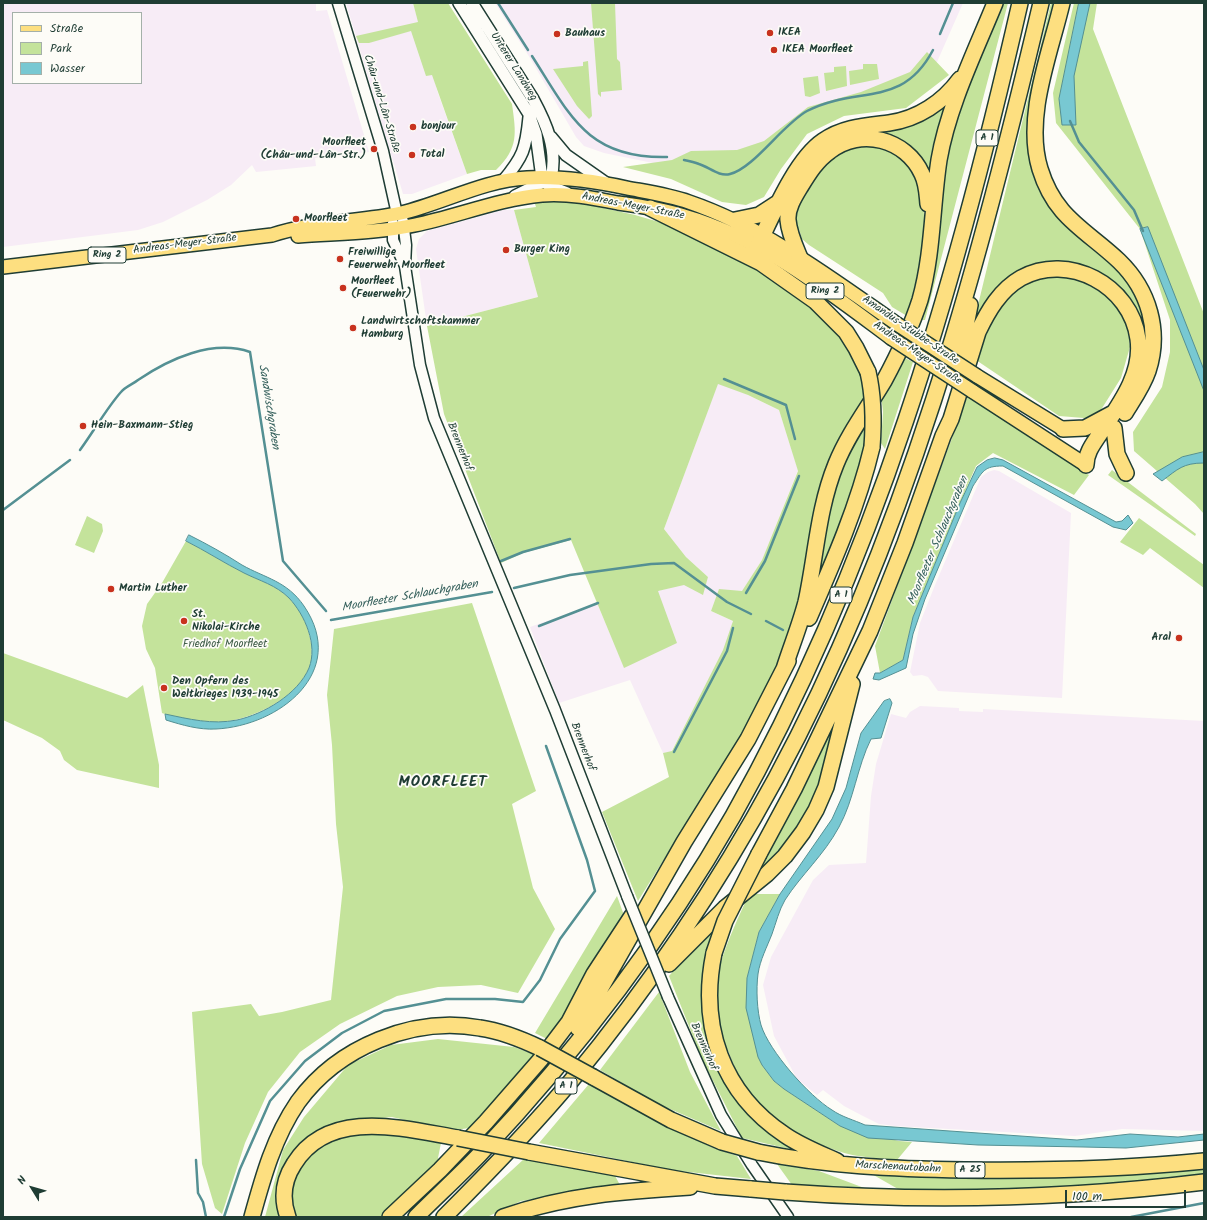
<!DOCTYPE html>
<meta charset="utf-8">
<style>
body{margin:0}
#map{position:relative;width:1207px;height:1220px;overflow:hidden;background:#fdfcf7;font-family:Kalam,sans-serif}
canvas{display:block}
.frame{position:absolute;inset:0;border:4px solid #1f3d34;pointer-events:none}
.legend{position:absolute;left:12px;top:12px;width:130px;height:72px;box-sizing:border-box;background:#fdfcf7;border:1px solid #a4b0a9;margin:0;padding:5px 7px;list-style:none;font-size:12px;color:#1f3d34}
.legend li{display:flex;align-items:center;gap:8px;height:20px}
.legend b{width:20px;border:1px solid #a4b0a9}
.north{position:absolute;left:12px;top:1168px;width:40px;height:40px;-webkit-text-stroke:3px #fdfcf7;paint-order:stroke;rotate:307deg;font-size:11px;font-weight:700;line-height:16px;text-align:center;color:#1f3d34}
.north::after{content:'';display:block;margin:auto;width:14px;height:18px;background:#1f3d34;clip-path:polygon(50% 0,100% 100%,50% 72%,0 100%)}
.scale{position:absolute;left:1065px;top:1190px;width:121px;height:18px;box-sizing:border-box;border:2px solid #1f3d34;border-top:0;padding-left:5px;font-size:12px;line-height:14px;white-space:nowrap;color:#1f3d34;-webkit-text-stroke:3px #fdfcf7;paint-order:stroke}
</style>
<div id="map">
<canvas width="1207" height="1220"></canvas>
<div class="frame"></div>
<ul class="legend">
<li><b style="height:5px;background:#fddf80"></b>Straße</li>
<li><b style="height:11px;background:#c4e39b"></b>Park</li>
<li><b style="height:11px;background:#78c8d2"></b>Wasser</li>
</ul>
<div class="north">N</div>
<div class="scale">100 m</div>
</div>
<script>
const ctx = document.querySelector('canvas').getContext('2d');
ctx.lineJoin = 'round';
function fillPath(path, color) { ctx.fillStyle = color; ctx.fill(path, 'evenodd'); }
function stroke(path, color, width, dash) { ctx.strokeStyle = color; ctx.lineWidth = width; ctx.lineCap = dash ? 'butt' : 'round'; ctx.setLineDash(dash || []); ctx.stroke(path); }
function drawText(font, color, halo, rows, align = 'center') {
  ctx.font = font + ' Kalam,sans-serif'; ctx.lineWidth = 3.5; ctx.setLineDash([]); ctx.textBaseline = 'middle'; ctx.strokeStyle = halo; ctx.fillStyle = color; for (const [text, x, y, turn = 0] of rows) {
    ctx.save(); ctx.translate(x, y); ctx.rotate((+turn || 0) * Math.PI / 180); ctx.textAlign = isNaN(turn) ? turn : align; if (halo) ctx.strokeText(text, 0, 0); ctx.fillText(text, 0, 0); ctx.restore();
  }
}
const built = new Path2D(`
 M3,3h313v8l11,-1 42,142 -54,6 1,8 -60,6 -4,-7 -21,20 -24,15 -44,22 -25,8 -135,17zM13,13h128v70h-128z
 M346,3h67l25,90 29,81 -55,20h-9z
 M495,3h468l-26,59 -14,17 -142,57 -94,34 -83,-17 -20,-7 -8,-9 -46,-79z
 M503,210h11l24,87 -111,29 -11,-77 3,-10 8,-8z
 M718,383l30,12 31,15 19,60 -36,90 -20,32 -23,-2 -8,21 22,10 -9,29 -53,102 -8,1 -33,-73 -71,23 -29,-76 67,-24 27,64 34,-76 50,-14 -22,-20 -22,-28z
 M994,470l5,1 72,42 -9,185 -124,-7 -10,-14 -6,-2 -9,1 -3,-4 10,-49 15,-38 46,-108 7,-5z
 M920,706l39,2v3l24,1v-3l221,12v410l-82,-2 -47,7 -180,-10 -16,-2 -18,-9 -17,-9 -21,-16 -6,5 -20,-16 -23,-43 -11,-51 8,-28 42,-77 16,-15 37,-2 5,-67 5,-32 15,-50 15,4 4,-6z`);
const green = new Path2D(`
 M413,3h35l64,101c4,29 7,44 -16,66h-15l-14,4 -35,-99 -6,1 -15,-45 -42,12h-10l-3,-7 62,-14z
 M591,3h24l2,56 3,3 2,28 -21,2v5l-3,-3z
 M1002,3h6l-83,317h-8l31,-178 17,-51z
 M1051,3h6l-22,95 4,79 89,101 21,47 -6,38 -28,-78 -81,-17 -63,66z
 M1074,3h23l-4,26 111,285v200l-9,-10 -61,-53 -1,-19 29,-45 8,-35v-32l-30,-91 -84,-106 -3,-30z
 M927,52l22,23 -43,33 -62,8 -37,18 -26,35 -17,28 -18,8 -24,-3 -51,-23 -48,-12 49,-7 19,-9 46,-1 27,-9 44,-34 53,-15 49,-20z
 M588,61l4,55 -3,3 -12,-13 -24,-37 30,-3v-4z
 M863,64h14l2,15 -29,6 -1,-14 14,-2z
 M846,66l1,20 -21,5 -2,-18 10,-1v-5z
 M818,76l2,17 -10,4 -5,-1 -2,-18z
 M949,98l-16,47 -5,34 -63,-50z
 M877,143c8,3 19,7 25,12 39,33 17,119 5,161l-15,-9 -9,-14 -74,-48 -7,-6 -3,-10 -7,-3v-13l37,-57 14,-9z
 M534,201h23l33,4 45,10 31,9 59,26 81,49 47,52 15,44 -23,35 -49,194 -23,49 -29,58 -106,170 -36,-89 67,-35 -6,-24 9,-2 51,-101 10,-29 -22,-10 8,-22 23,2 20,-31 36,-89 -19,-61 -31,-15 -30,-11 -54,145 22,28 22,20 -5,18 -19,-10 -26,6 19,52 -53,25 -53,-128 -48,13 -22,10 -57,-149 -17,-88 111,-29 -24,-87 22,-3z
 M1063,276l20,3 29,20 15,23 3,25 -9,31 -22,35 -11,8 -4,-3 -25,-2 -83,-56 1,-11 20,-43 32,-26z
 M901,356l12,6 -28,87 -4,-6 2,-31 -2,-18z
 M968,395l121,80 -15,20 -81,-42 -17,13 -16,37 -47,114 -10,43 -23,13 -5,-27z
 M867,413l-3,39 -14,51 -38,97 22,-120z
 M1112,470l84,64 -1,2 -87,-61z
 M87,516l15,8 1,7 -9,22 -19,-8z
 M1139,518l65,47v23l-54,-40 -7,7 -23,-13z
 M186,541c20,10 38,22 58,32 16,8 32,12 45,25 11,11 18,25 21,40 2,9 3,21 -1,30 -12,31 -61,54 -93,54 -11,0 -22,-2 -33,-4 -7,-1 -14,-2 -21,-5l-7,-45 -9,-19 -4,-23 5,-22 15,-21z
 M472,603l64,188 -24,13 21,84 22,41 -37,64 -37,-8 -43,2 -41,9 -57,28 -40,28 -32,40 -23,51 -23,71 -7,-6 -13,-44 -10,-152 59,-8 8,12 23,-4 49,-12 12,-113 -7,-63 -4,-79 -5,-50 7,-66z
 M3,653l124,45 16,-13 16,80v23l-82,-18 -13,-10 -4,-9 -18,-13 -39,-18z
 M838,714l-15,69 -30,54 -34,35z
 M749,894h31l-21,38 -12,46 15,87 12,16 10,8 56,37 59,15 13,1 -15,18c-13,-1 -26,-2 -39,-4 -35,-6 -82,-30 -105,-58 -11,-13 -18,-29 -24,-45 -7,-15 -13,-33 -14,-50 -2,-34 20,-78 34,-109z
 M617,896l8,22 -74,123 -16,-8z
 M717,925l-11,27 -5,43 4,30 17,47 72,75v3l-52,-12 -40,-79 -33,-83 42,-48z
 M659,992l31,80 31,59 -65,-28 -56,-33z
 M438,1039l76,8 22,8 -61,72 -25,4 -58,-14 -38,4 -36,13 -20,14 -17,25 -4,24 3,20h-15l18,-67 21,-33 44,-52 43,-20z
 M589,1084l122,63 26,9 14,23 -80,-9 -132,-27z
 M353,1132l41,1 47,10 -3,15 3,5 -58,54h-89l-4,-31 9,-21 13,-13 15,-10z
 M524,1159l90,15 6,11 -99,16 -34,16h-26z
 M777,1164l42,7 48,18 -75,-4z
 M1204,1168v8l-170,15 -129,2 -35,-20 109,6 140,-4z`);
const water = new Path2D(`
 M1079,3h11l-16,73 2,49h-14l-3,-26z
 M1148,227l56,143v21l-64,-162z
 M1204,452v11c-21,0 -26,6 -42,18l-9,-7 29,-17z
 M995,458l8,2 113,62 6,-1 6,-6 5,8 -7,7 -13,-3 -110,-61c-19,0 -20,5 -30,20l-48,113 -12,35 -7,34 -27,12 -6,-1 2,-6h5l23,-13 10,-43 47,-114 17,-36 10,-7z
 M189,535c18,9 36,19 53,30 23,13 45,16 62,41 45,66 -25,120 -88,123 -17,1 -34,-4 -50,-9l-1,-6c24,5 47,11 72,6 27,-6 61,-26 72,-52 9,-23 -4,-53 -20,-70 -13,-13 -29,-17 -45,-25 -20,-10 -38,-22 -58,-32z
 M890,699l2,4 -11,35 -10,1c-14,28 -17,61 -32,88 -15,28 -38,48 -54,73 -6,10 -9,23 -13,34 -5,13 -12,26 -14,40 -2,15 -1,37 3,51 8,26 48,71 71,85 10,7 22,10 33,15l212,15 53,-6 48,3 26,-3v6l-78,8 -43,-1 -105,-2 -110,-7 -28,-12 -56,-37 -10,-8 -12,-16 -4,-8 -12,-49 1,-30 12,-46 21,-38 52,-75 14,-31 15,-55 23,-32z`);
const stream = new Path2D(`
 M498,3l30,47
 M940,34l13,-31
 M532,56c38,59 55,103 135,101
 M1070,121l9,21 55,68 9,21
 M684,160c5,1 10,2 15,4 10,3 20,13 31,10 24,-6 52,-49 77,-63 51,-26 95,-2 126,-61
 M724,379l62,26 9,34
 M80,450c14,-19 26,-41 41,-58 4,-5 12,-8 17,-12 31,-21 74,-41 112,-28l33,209 43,50
 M3,510l67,-50
 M501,561l22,-9 47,-13
 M514,588l56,-13 81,-11 23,-1 53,39 24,12
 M746,593l19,-32 34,-85
 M331,620l161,-28
 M766,621l17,9
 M539,626l59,-23
 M674,752l53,-101 6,-23
 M196,1160l2,33 5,9 3,15
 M224,1217l16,-48 30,-68 35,-40 37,-28 42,-22 62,-12h49l28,3 17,-22 20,-41 35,-48 -8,-31 -41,-114
 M1131,1217l73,-14`);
const tertiary = new Path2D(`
 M338,3l45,148 14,63
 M403,221l3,24 -1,21 15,99 14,53 121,292 72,186
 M393,223v17l12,26
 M668,997l53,118 31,50 36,52`);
const secondary = new Path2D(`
 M459,3l70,111 7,20 6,44 7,8 18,7
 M472,3l61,96c13,24 25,51 18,79l-36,18
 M551,137l15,18 40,28
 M503,181c20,-24 23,-32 26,-64`);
const primary = new Path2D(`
 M298,236c39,-3 79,-3 117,-11 43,-9 84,-26 127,-30 26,-2 51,3 76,8 22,3 44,6 66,13 77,22 144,75 207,122
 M3,267l269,-32c42,-14 87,-13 129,-22 42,-10 83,-33 126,-35 33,-2 67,3 100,10 21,4 42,7 62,14 76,26 142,76 208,122
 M977,376l86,53
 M972,391l114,74`);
const motorway = new Path2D(`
 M1062,3c-12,51 -38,114 -22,166 15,49 45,60 79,92 30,29 42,70 29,110 -5,15 -15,29 -23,42
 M650,208l111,55 54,38 31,31 10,16 12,24
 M735,220l24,-5 20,-13
 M757,247c15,-30 38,-87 66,-106 20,-14 42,-15 66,-18 29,-4 54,-21 71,-44
 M800,258c-5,-12 -11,-25 -12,-38 -1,-12 7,-24 13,-34 8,-13 16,-26 29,-35 31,-24 76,-12 92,23 5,10 5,20 6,30
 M959,361l11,-56
 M1114,428l3,26 9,19
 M1063,429l22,-1 28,-15
 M809,618c24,-55 49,-112 63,-171
 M784,669c7,-22 16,-44 22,-67 10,-46 12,-94 30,-138 12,-30 32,-56 48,-83 14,-26 27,-53 36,-81 13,-46 12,-94 19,-140 9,-53 36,-108 56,-157
 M759,854l35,-65 76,-158 35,-88 38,-107 8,-17 27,-87c10,-21 22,-42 43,-54 47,-26 110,7 117,61 5,35 -19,66 -37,93 -7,11 -15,20 -15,33
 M714,953c-15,73 8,140 71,182 16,11 34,18 52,26
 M669,964l56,-56 42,-34 18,-18 18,-24 13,-22 10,-23 26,-103
 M578,1028l106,-186 64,-103 40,-78
 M593,1077l78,43 51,22
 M529,1152l186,34 36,3
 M758,1152c68,14 137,17 207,18 80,1 159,-1 239,-9
 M785,1192c139,10 280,7 419,-10
 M252,1217c11,-40 22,-80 46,-115 40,-55 115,-86 182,-74 21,3 41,11 60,20
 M288,1217c-7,-19 -5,-36 6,-53 35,-57 111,-35 164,-26
 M390,1217l50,-47 46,-48 55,-63 28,-37 25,-48 38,-58
 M416,1217c21,-21 43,-41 64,-63 96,-102 183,-216 253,-338 142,-252 223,-532 287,-813
 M444,1217c44,-44 87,-88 127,-136 78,-94 147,-196 205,-303 129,-238 203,-512 265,-775
 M503,1217c64,-22 121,-26 187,-30`);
const tertiaryBridge = new Path2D(`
 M627,896l41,101`);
const primaryBridge = new Path2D(`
 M897,324l80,52
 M891,338l81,53`);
const motorwayBridge = new Path2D(`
 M868,372c6,26 6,49 4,75
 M714,953l11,-32 34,-67
 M540,1048l53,29
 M458,1138l71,14
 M722,1142l36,10
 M751,1189l34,3`);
const markers = [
 [770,33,4,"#c8321e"],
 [557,34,4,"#c8321e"],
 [774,50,4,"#c8321e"],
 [413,127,4,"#c8321e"],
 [374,149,4,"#c8321e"],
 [412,155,4,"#c8321e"],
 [296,219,4,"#c8321e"],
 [506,250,4,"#c8321e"],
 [340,259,4,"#c8321e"],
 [343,288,4,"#c8321e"],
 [353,328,4,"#c8321e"],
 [83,426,4,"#c8321e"],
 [111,589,4,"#c8321e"],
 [184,621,4,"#c8321e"],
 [1179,638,4,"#c8321e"],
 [164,688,4,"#c8321e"]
];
const shields = [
 [987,138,22],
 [107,255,38],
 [825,291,38],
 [841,595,22],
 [566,1086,22],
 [970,1170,30]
];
const shieldNames = [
 ["A 1",987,138],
 ["Ring 2",107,255],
 ["Ring 2",825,291],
 ["A 1",841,595],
 ["A 1",566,1086],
 ["A 25",970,1170]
];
const poiNames = [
 ["IKEA",778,33],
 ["Bauhaus",565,34],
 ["IKEA Moorfleet",782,50],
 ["bonjour",421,127],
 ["Moorfleet",366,143,"right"],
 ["(Châu-und-Lân-Str.)",366,156,"right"],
 ["Total",420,155],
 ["Moorfleet",304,219],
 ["Burger King",514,250],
 ["Freiwillige",348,253],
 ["Feuerwehr Moorfleet",348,266],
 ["Moorfleet",351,282],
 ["(Feuerwehr)",351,295],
 ["Landwirtschaftskammer",361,322],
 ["Hamburg",361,335],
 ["Hein-Baxmann-Stieg",91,426],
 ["Martin Luther",119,589],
 ["St.",192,615],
 ["Nikolai-Kirche",192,628],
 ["Aral",1171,638,"right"],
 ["Den Opfern des",172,682],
 ["Weltkrieges 1939-1945",172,695]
];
const streetNames = [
 ["Unterer Landweg",513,67,58],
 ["Châu-und-Lân-Straße",381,104,73],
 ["Andreas-Meyer-Straße",633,207,11],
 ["Andreas-Meyer-Straße",185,245,-7],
 ["Amandus-Stubbe-Straße",910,331,34],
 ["Andreas-Meyer-Straße",917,354,34],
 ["Brennerhof",459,447,68],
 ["Brennerhof",582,747,69],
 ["Brennerhof",703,1047,66],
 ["Marschenautobahn",898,1168,3]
];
const parkNames = [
 ["Friedhof Moorfleet",225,645]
];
const waterNames = [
 ["Sandwischgraben",268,407,81],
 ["Moorfleeter Schlauchgraben",939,541,-67],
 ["Moorfleeter Schlauchgraben",410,597,-10]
];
const districtNames = [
 ["MOORFLEET",443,783]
];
fillPath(built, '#f7ecf6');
fillPath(green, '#c4e39b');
fillPath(water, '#78c8d2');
stroke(water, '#549093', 1);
stroke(stream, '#549093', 2.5);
stroke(tertiary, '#1f3d34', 13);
stroke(secondary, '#1f3d34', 14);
stroke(primary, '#1f3d34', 16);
stroke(motorway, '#1f3d34', 18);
stroke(tertiary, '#fdfcf7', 10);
stroke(secondary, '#fdfcf7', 11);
stroke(primary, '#fddf80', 13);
stroke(motorway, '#fddf80', 15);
stroke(tertiaryBridge, '#1f3d34', 13, []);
stroke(primaryBridge, '#1f3d34', 16, []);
stroke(motorwayBridge, '#1f3d34', 18, []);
stroke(tertiaryBridge, '#fdfcf7', 10);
stroke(primaryBridge, '#fddf80', 13);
stroke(motorwayBridge, '#fddf80', 15);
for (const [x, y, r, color] of markers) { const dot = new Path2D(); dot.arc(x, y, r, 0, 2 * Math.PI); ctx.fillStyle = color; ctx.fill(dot); stroke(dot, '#fdfcf7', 1.5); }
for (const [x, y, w] of shields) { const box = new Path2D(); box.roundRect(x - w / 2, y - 8, w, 16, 3); ctx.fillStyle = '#fdfcf7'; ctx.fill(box); stroke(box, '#1f3d34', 1); }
drawText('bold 10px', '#1f3d34', null, shieldNames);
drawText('bold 11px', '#1f3d34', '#fdfcf7', poiNames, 'left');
drawText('11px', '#1f3d34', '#fdfcf7', streetNames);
drawText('11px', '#405e49', '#fdfcf7', parkNames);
drawText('italic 12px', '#35605c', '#fdfcf7', waterNames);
ctx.letterSpacing = '1px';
drawText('bold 15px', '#1f3d34', '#fdfcf7', districtNames);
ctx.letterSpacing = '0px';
</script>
